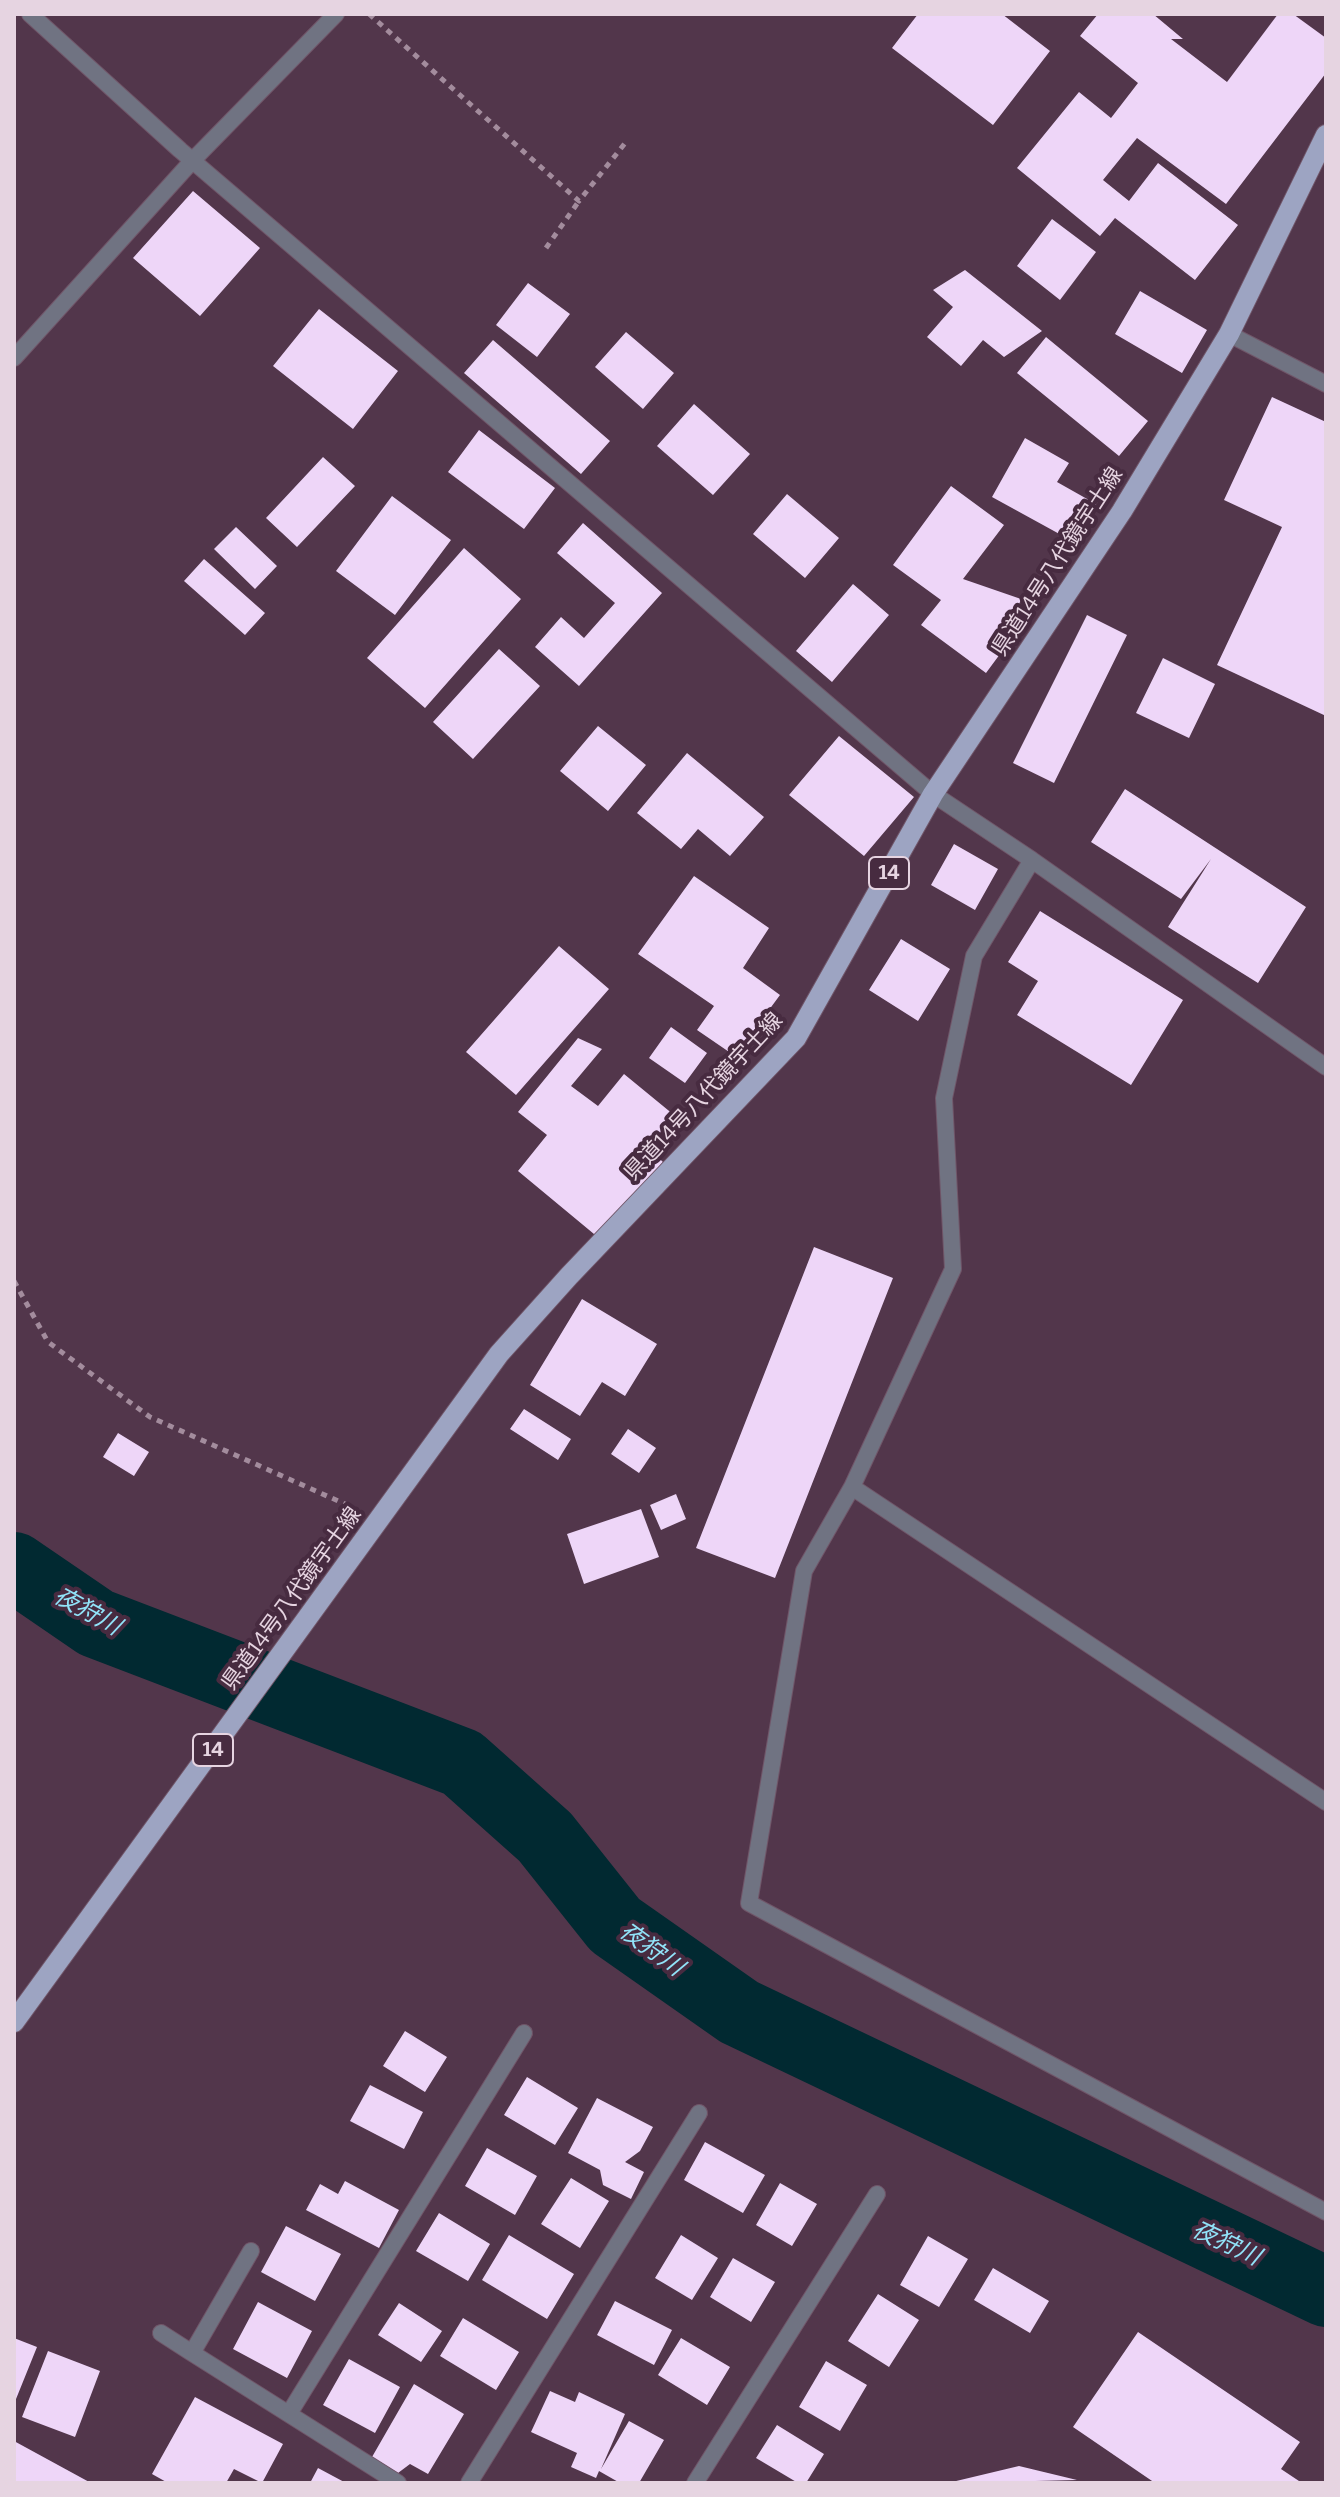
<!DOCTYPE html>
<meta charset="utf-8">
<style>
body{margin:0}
#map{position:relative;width:1340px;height:2497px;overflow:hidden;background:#52364b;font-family:Bitter,serif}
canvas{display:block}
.frame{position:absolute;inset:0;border:16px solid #e6d4e1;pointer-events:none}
</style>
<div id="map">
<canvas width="1340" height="2497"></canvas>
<div class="frame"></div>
</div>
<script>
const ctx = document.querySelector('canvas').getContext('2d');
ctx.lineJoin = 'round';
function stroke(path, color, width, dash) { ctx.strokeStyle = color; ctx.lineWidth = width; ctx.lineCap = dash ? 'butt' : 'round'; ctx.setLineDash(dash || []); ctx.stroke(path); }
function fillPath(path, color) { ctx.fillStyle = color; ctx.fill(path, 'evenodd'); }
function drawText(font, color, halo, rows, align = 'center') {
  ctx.font = font + ' Bitter,"Noto Sans JP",serif'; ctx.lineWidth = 8; ctx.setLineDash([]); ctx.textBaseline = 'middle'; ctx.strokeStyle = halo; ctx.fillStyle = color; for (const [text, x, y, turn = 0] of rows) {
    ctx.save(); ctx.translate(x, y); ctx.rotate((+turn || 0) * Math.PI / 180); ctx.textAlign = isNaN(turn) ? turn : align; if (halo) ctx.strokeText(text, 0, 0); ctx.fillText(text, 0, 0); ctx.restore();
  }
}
const river = new Path2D(`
 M14,1567l82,56 366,140 83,74 70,88 124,87 587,280`);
const building = new Path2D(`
 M918,14h84l48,37 -57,74 -101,-77z
 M1098,14h55l30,25h-12l56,43 51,-68h15l33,24v35l-100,131 -89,-66 -34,42 26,21 29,-38 80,62 -43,55 -80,-62 -15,18 -83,-68 62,-76 32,26 27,-35 -58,-47z
 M193,191l67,57 -60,68 -67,-58z
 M1052,219l44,33 -36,48 -43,-34z
 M965,270l77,61 -38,26 -21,-17 -22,26 -34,-29 26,-30 -20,-17z
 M528,283l42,31 -33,43 -41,-32z
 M1140,291l67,39 -25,43 -67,-39z
 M319,309l79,62 -45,58 -80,-63z
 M626,332l48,41 -31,36 -48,-42z
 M1046,337l102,84 -29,35 -102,-83z
 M493,340l117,101 -29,33 -117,-101z
 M1272,397l54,25v294l-109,-51 65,-138 -58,-27z
 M694,404l56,50 -37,41 -56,-49z
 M479,430l76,58 -31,41 -76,-57z
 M1025,438l44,25 -12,19 39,22 -22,38 -82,-45z
 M323,457l32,29 -58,61 -31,-29z
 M951,486l53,39 -41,54 58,20 -18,51 -17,23 -65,-48 20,-25 -48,-35z
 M787,494l52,44 -34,40 -52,-44z
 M392,496l59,44 -56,75 -59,-44z
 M583,523l79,70 -83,93 -44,-39 26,-30 23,21 31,-35 -58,-50z
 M236,527l41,39 -22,23 -41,-40z
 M464,548l57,51 -96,109 -58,-50z
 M204,559l61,54 -20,22 -61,-54z
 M853,584l36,31 -57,67 -36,-31z
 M1087,615l40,20 -73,148 -41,-20z
 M499,649l41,37 -67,73 -40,-37z
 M1163,658l52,26 -26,54 -53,-25z
 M598,726l48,39 -38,46 -48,-40z
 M839,736l75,61 -50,59 -75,-61z
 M687,753l77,64 -34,39 -32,-27 -17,20 -44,-36z
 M1125,789l181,118 -48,76 -90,-56 43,-68 -30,40 -90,-57z
 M954,844l44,25 -23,41 -44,-25z
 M694,876l75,52 -26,40 37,27 -45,61 -38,-26 17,-24 -76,-52z
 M1040,911l143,89 -52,85 -114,-70 21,-34 -30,-19z
 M901,939l49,30 -32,52 -49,-31z
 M559,946l50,43 -93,106 -50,-43z
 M671,1027l36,26 -22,30 -36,-25z
 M578,1038l24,11 -31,37 27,20 26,-32 50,41 -26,33 15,14 -63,77 -82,-68 29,-36 -29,-23z
 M814,1247l79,31 -118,300 -79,-30z
 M582,1299l75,45 -32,52 -23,-14 -22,34 -50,-31z
 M524,1409l47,30 -13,21 -48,-31z
 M628,1429l28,19 -17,25 -28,-19z
 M118,1433l31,19 -15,24 -31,-19z
 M676,1494l10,25 -25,11 -11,-25z
 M641,1509l18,48 -75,27 -17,-50z
 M405,2031l42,26 -22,35 -42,-26z
 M527,2077l51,31 -23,37 -51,-30z
 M370,2085l53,27 -19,37 -54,-28z
 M597,2098l56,29 -13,24 -15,11 19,10 -13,27 -28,-14 -3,-15 -32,-17z
 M705,2142l60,33 -22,38 -59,-33z
 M487,2148l50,28 -22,39 -50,-29z
 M571,2178l38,23 -29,47 -39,-24z
 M345,2181l54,29 -20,38 -73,-38 14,-26 18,10z
 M780,2183l37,21 -25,42 -36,-21z
 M439,2213l51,31 -22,37 -52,-30z
 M286,2226l55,28 -26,47 -54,-29z
 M509,2235l65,39 -27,45 -65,-39z
 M681,2235l37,23 -26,42 -37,-22z
 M928,2236l40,23 -29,48 -39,-22z
 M733,2258l42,24 -24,40 -41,-25z
 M993,2268l56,33 -19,32 -56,-33z
 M878,2294l41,26 -30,47 -41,-26z
 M615,2301l57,29 -18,35 -57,-30z
 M258,2302l54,29 -25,47 -54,-29z
 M399,2303l43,28 -21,31 -43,-27z
 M463,2318l56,34 -23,38 -56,-34z
 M1138,2332l162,110 -19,27 21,14h-147l-82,-56z
 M14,2338l23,9 -23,57z
 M681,2338l49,29 -23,38 -49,-30z
 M48,2351l52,20 -25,66 -53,-20z
 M349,2359l51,28 -25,46 -52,-28z
 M826,2361l41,24 -27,46 -41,-24z
 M414,2384l50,30 -36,60 -18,-10 -12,9 -26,-16z
 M550,2391l25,11 4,-10 46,22 -24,55 28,-48 35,19 -25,43h-19l-21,-12 -3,7 -25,-11 6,-14 -46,-21z
 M195,2397l88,47 -21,39 -28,-14 -8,14h-58l-16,-9z
 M777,2425l47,29 -18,29h-8l-42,-25z
 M14,2441l77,42h-77z
 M1019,2466l58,14 -125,3v-1z
 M318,2468l28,15h-36z`);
const path = new Path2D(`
 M369,14l210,187 47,-59
 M546,248l33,-47
 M14,1281l34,61 102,75 204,91`);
const minor = new Path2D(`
 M30,14l150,136 753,644 99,66 -58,96 -30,142 9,171 -101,218 -48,84 -55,332 577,309
 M1229,334l97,50
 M14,358l179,-198 143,-146
 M1032,860l294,207
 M852,1487l474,315
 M251,2251l-59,102 206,130
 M161,2333l31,20
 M290,2412l234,-379
 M469,2483l230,-370
 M695,2483l182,-289`);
const primary = new Path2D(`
 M14,2022l485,-668 70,-78 227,-238 137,-244 189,-283 107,-177 97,-199`);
const shields = [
 [889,873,40],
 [213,1750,40]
];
const shieldNames = [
 ["14",889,873],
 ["14",213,1750]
];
const streetNames = [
 ["県道14号八代鏡宇土線",1058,562,-57],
 ["県道14号八代鏡宇土線",704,1097,-47],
 ["県道14号八代鏡宇土線",292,1599,-54]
];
const waterNames = [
 ["夜狩川",87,1612,29],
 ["夜狩川",651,1950,36],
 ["夜狩川",1226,2244,25]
];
stroke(river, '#012931', 70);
fillPath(building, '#eed6f8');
stroke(minor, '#705669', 18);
stroke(primary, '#705669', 22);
stroke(path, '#a38c9d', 5, [6, 6]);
stroke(minor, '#707382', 16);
stroke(primary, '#9da4c2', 20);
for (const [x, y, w] of shields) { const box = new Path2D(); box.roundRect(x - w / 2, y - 16, w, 32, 6); ctx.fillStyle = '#472b40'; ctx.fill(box); stroke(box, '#e6d4e1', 2); }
drawText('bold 20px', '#e6d4e1', null, shieldNames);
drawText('22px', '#e6d4e1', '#472b40', streetNames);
drawText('italic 24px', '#91e3f8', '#472b40', waterNames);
</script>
